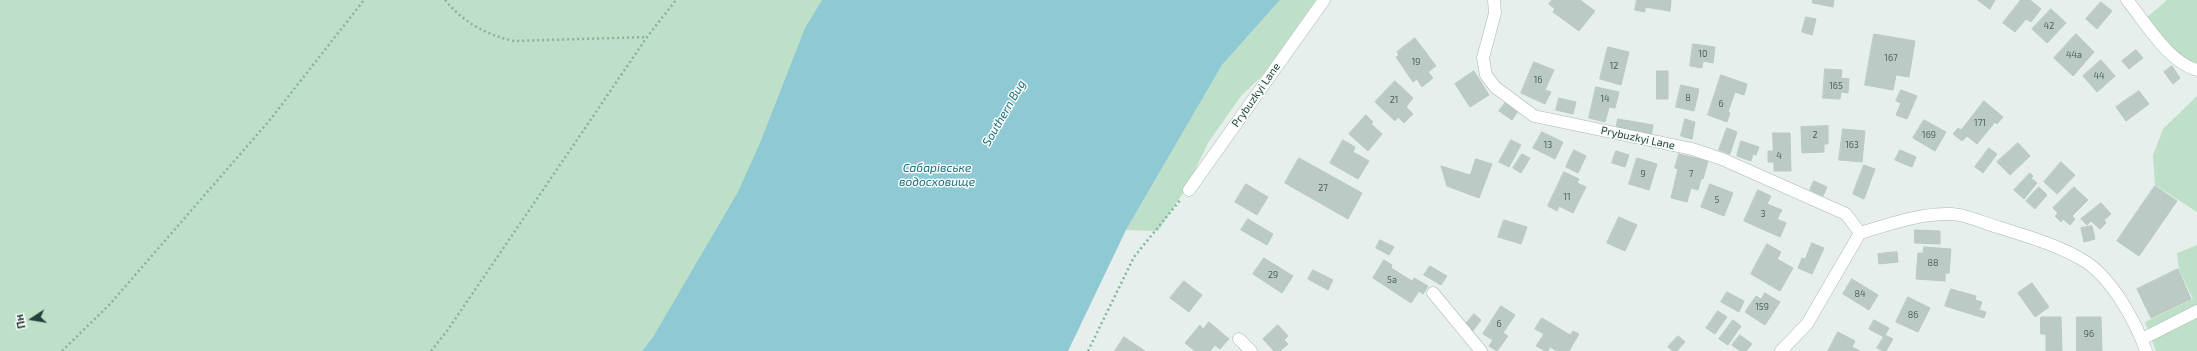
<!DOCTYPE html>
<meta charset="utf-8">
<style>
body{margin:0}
#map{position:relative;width:2197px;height:351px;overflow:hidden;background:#e6efeb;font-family:"Exo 2",sans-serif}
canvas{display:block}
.north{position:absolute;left:12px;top:299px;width:40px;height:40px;-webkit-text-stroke:3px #f7fbf9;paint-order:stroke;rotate:258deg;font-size:11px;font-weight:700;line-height:16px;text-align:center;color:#24423a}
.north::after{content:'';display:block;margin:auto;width:14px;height:18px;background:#24423a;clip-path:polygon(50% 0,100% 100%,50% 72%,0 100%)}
</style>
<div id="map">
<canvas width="2197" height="351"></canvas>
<div class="north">Пн</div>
</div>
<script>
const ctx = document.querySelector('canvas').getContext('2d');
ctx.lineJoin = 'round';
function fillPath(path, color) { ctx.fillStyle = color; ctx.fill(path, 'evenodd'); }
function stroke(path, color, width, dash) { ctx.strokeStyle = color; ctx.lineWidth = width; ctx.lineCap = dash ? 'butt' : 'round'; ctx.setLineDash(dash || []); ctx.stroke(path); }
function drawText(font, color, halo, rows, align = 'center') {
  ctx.font = font + ' "Exo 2",sans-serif'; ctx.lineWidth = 3; ctx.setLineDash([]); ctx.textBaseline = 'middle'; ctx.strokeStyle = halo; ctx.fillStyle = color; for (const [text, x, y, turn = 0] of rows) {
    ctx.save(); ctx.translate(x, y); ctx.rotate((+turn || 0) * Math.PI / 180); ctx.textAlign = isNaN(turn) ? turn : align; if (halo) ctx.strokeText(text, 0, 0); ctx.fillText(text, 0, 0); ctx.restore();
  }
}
const green = new Path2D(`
 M0,0h864l-211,337 -11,14h-642z
 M1280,0h36l-54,76 -21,20 -33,47 -21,44 -29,44 -32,-1 96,-165z
 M2167,0h30v67l-22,-11 -29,-38z
 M2197,96v116l-42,-27 -2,-30 10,-26z
 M2197,245v106h-41l-11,-29 48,-23 -14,-29 -2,-17z`);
const water = new Path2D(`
 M822,0h458l-58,65 -96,165 -58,121h-426l11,-14 85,-145 22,-49 45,-115z`);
const building = new Path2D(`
 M1552,0h28l15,11 -16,20 -26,-19 2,-3 -6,-5z
 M1637,0h34l-1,11 -25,-4v5l-10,-2z
 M1813,0h21l-1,7 -20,-4z
 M1978,0h17l-5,9z
 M2021,0h9l11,9 -10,13 -5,-3 -11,13 -12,-9z
 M2101,2l11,9 -15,18 -11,-10z
 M2051,9l15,14 -19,20 -15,-14z
 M1806,17l10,2 -4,16 -10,-3z
 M1874,34l41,7 -6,36 -13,-2 -3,15 -28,-5z
 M2076,34l18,18 -21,24 -19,-18z
 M1415,38l21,28 -8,6 5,6 -11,9 -5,-8 -4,3 -17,-25 3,-2 -2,-3z
 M1693,44l22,3 -2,16 -10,-2 -1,7 -12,-2z
 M1608,47l21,5 -8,33 -21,-6z
 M2136,50l7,8 -14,11 -7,-8z
 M2101,60l14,16 -18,16 -14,-16z
 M1534,62l20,8 -9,20 6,2 -6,12 -24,-11z
 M2172,66l8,12 -7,6 -9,-12z
 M1825,69l17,1 -1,8 8,1 -1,14 -7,-1 -1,7 -17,-1z
 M1474,71l15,24 -19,12 -15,-23z
 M1657,71h11v28h-11z
 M1721,75l26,9 -3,11 -9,-3 -7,20 2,1 -3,9 -19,-7z
 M1395,81l18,17 -7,9 7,7 -9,9 -6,-6 -3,4 -20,-19z
 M1681,85l18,4 -5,22 -18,-4z
 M1596,87l23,5 -4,16 -6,-1 -4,15 -16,-4z
 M1901,90l16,6 -10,23 -11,-4 5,-12 -5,-2z
 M2139,91l10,13 -23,17 -10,-14z
 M1559,98l17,4 -3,12 -17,-4z
 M1984,101l19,16 -6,7 -2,-2 -18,22 -10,-8 -5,5 -9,-7 5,-6 3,2z
 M1506,102l12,9 -6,9 -13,-9z
 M1366,115l7,7 -2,2 11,10 -14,17 -19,-17z
 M1618,119l35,6 -2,12 -35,-7z
 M1685,119l10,3 -3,17 -11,-3z
 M1924,120l22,12 -11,19 -22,-13z
 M1828,126v18h-4v8l-22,1 -1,-26z
 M1727,128l10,4 -7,22 -11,-4z
 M1843,129l22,2 -3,31 -23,-2z
 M1542,132l21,10 -8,17 -22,-11z
 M1773,133h17l1,38h-17v-9h-6v-11h5z
 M1343,140l12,7 -2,5 16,9 -11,18 -28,-16z
 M1511,140l10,5 -12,22 -10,-5z
 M1741,141l18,6 -3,8 -3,-1 -2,7 -14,-5z
 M2018,143l12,13 -20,19 -13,-13z
 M1989,148l8,6 -14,19 -8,-6z
 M1574,150l12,6 -8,17 -12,-6z
 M1900,150l16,7 -4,10 -17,-7z
 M1616,151l13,4 -4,12 -13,-4z
 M1522,154l8,4 -9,15 -8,-5z
 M1679,154l29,7 -5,18h-2l-3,11 -7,-2 -4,14 -16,-4 7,-29 -3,-1z
 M1299,158l63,35 -14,26 -63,-36z
 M1637,158l20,6 -8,26 -20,-6z
 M1476,159l16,5 -13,34 -32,-12 -6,-20 29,9z
 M2061,162l14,13 -18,19 -13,-12z
 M1864,165l11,4 -11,30 -11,-5z
 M1564,172l15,7 -2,4 9,4 -13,26 -14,-7 -2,5 -9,-5z
 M2030,173l3,3 -2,2 6,5 -13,16 -10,-9z
 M1814,181l13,6 -4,9 -13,-6z
 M1246,184l22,13 -11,18 -22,-13z
 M1710,184l23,9 -9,23 -23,-9z
 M2155,186l22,15 -38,55 -22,-15z
 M2039,187l8,8 -12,14 -9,-8z
 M2074,187l14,13 -16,16 3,3 -5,6 -7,-6 -2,3 -6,-6 3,-3 -5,-5z
 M1758,190l13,6 -4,8 15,6 -5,9 9,4 -6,14 -36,-16z
 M2101,203l10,11 -7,6 2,3 -6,6 -9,-8 -4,4 -6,-6z
 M1619,217l18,8 -12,26 -18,-8z
 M1248,219l25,15 -6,11 -26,-15z
 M1504,220l23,7 -6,17 -23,-7z
 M2092,226l3,13 -11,3 -3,-14z
 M1915,230l25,1v13l-25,-1z
 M1380,240l14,7 -5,8 -13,-7z
 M1812,243l12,5 -12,26 -14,-6 4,-10 3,1z
 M1767,244l14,8 -4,7 16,9 -13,23 -29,-17z
 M1924,247l27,2 -2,24h-4v8l-29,-2 2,-26h5z
 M1897,252l1,10 -19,2 -1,-10z
 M1264,258l29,18 -11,17 -29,-19z
 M1384,260l8,5 -1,3 21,13 2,-3 14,8 -5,8 -4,-3 -8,12 -38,-25z
 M1430,266l17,10 -6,9 -17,-10z
 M2178,269l13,30 -40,19 -14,-29z
 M1313,270l20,10 -5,10 -20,-11z
 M1852,279l26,16 -9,15 -26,-16z
 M1184,281l18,14 -13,17 -19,-14z
 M2032,283l17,24 -14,10 -17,-24z
 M1951,289l25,7 -1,4 7,2 -3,8 7,2 -2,6 -39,-12z
 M1727,292l17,9 -5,11 -18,-10z
 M1765,293l15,9 -15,23 -20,-13 11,-16 5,3z
 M1908,297l22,11 -12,24 -22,-10z
 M1501,306l14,9 -12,18 5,3 -11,15 -8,-5 4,-6 -10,-6z
 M1718,311l9,6 -12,17 -9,-6z
 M1474,314l7,6 -9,12 -8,-6z
 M2041,317h20l1,34h-16v-17h-5z
 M2077,317h24l1,34h-25z
 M1542,318l28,17 3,-4 6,3 -10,17h-12l-7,-4 -2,4h-3l-9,-5 8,-12 -9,-5z
 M1733,320l8,6 -13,19 -9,-6z
 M1874,320l15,8 -5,9 -15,-8z
 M1209,322l20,17 -9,10 -5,-4 -5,6h-15l-10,-8 15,-18 3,4z
 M1278,325l10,11 -4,4 4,4 -8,7h-6l-11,-12z
 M1838,332l17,9 -3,6 8,4h-32z
 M1740,335l12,9 -6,7h-6l-8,-6z
 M1885,335l8,4 -7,12h-3l-6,-3z
 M1678,336l7,6 -8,9h-4l-5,-4z
 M1124,337l21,14h-30z`);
const path = new Path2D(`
 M445,0c18,22 41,35 69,41l133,-4
 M62,351l48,-47 159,-183 95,-121
 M431,351l16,-20 200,-294 29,-37
 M1088,351l46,-94 47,-58`);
const minor = new Path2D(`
 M1494,0l1,13 -12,45 3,17 9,12 39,29 158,33 30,10 124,55 14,19
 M2127,0c19,23 41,62 70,70
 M1189,190l135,-190
 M1433,293l48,58
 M1239,339l12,12
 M2142,339l55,-28
 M1781,351l26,-27 53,-91c30,-9 60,-20 92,-19 16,1 34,10 49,14 28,9 60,18 85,34 26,17 50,60 60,89`);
const numberNames = [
 ["42",2049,26],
 ["10",1703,54],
 ["44а",2074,55],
 ["167",1891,58],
 ["19",1416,62],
 ["12",1614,66],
 ["44",2099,76],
 ["16",1538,80],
 ["165",1836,86],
 ["8",1688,98],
 ["14",1605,99],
 ["21",1394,100],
 ["6",1721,104],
 ["171",1980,123],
 ["2",1815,135],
 ["169",1929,135],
 ["13",1548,145],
 ["163",1852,145],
 ["4",1779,156],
 ["9",1643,174],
 ["7",1691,174],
 ["27",1323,188],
 ["11",1567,197],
 ["5",1717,200],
 ["3",1763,214],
 ["88",1933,263],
 ["29",1273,275],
 ["5а",1392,280],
 ["84",1860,294],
 ["159",1762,307],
 ["86",1913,315],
 ["6",1499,324],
 ["96",2089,334]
];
const streetNames = [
 ["Prybuzkyi Lane",1256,95,-55],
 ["Prybuzkyi Lane",1638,138,12]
];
const waterNames = [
 ["Southern Bug",1004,113,-60],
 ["Сабарівське",937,168],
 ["водосховище",937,182]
];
fillPath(green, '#bfe0c8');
fillPath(water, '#8ec9d4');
fillPath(building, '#bbcac4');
stroke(building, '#b8c9c2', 1);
stroke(minor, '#a8b8b2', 13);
stroke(path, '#86b3a5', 2.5, [2, 3]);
stroke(minor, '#fff', 12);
drawText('9px', '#4a645c', null, numberNames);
drawText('11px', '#24423a', '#f7fbf9', streetNames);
drawText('italic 12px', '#1c6f80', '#f7fbf9', waterNames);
</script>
